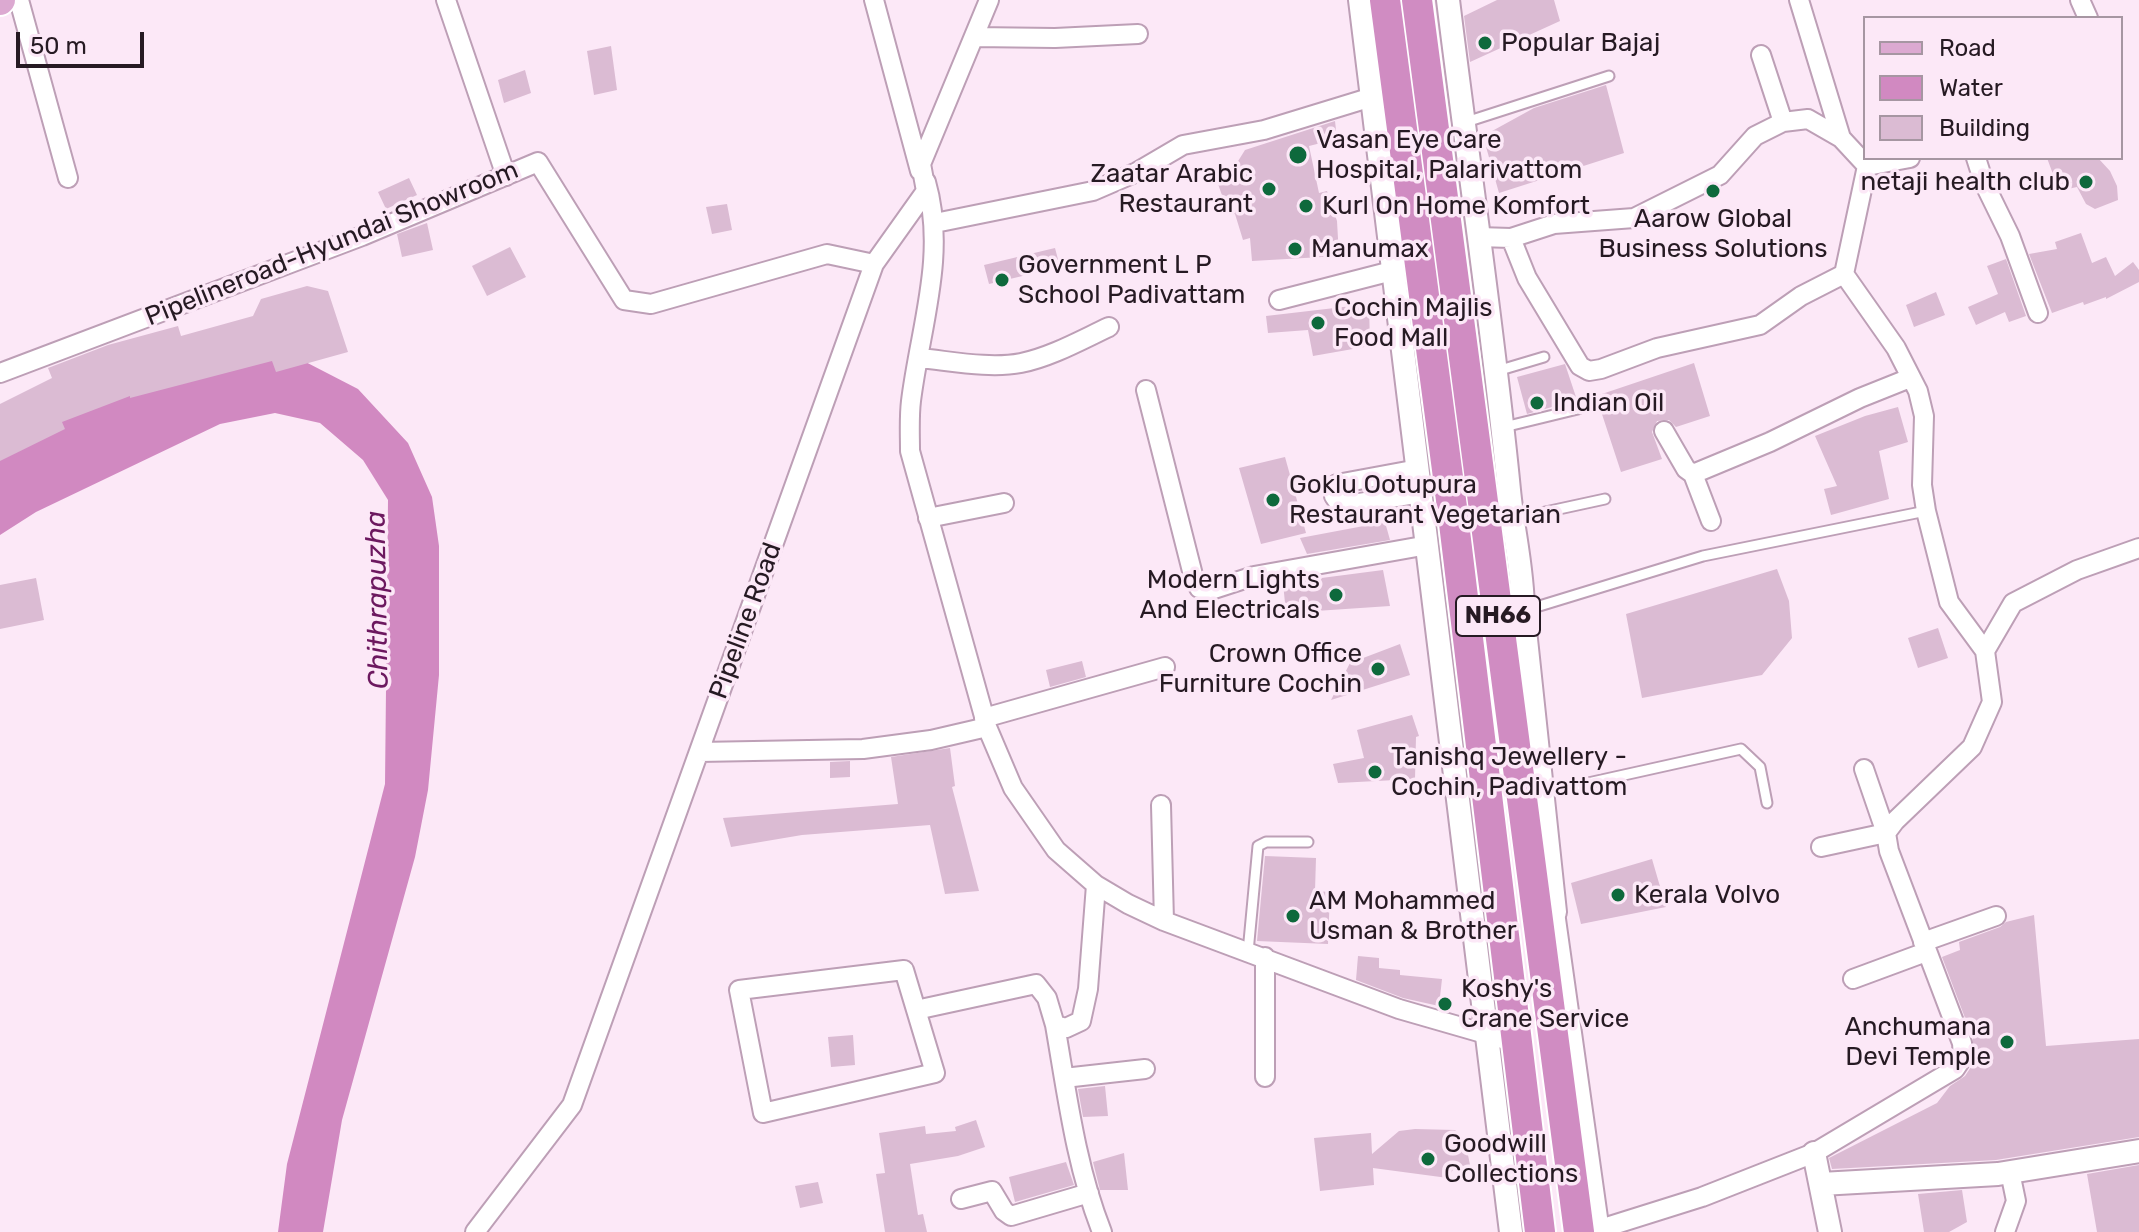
<!DOCTYPE html>
<style>
body{margin:0}
#map{position:relative;width:2139px;height:1232px;overflow:hidden;background:#fce8f7;font-family:Rubik,sans-serif}
canvas{display:block}
.legend{position:absolute;left:1863px;top:16px;width:260px;height:144px;box-sizing:border-box;background:#fce8f7;border:2px solid #a696a2;margin:0;padding:10px 14px;list-style:none;font-size:24px;color:#261a23}
.legend li{display:flex;align-items:center;gap:16px;height:40px}
.legend b{width:40px;border:2px solid #a696a2}
.scale{position:absolute;left:16px;top:32px;width:128px;height:36px;box-sizing:border-box;border:4px solid #261a23;border-top:0;padding-left:10px;font-size:24px;line-height:28px;white-space:nowrap;color:#261a23;-webkit-text-stroke:6px #fce8f7;paint-order:stroke}
</style>
<div id="map">
<canvas width="2139" height="1232"></canvas>
<ul class="legend">
<li><b style="height:10px;background:#dca9d1"></b>Road</li>
<li><b style="height:22px;background:#d189c1"></b>Water</li>
<li><b style="height:22px;background:#dbbbd3"></b>Building</li>
</ul>
<div class="scale">50 m</div>
</div>
<script>
const ctx = document.querySelector('canvas').getContext('2d');
ctx.lineJoin = 'round';
function fillPath(path, color) { ctx.fillStyle = color; ctx.fill(path, 'evenodd'); }
function stroke(path, color, width, dash) { ctx.strokeStyle = color; ctx.lineWidth = width; ctx.lineCap = dash ? 'butt' : 'round'; ctx.setLineDash(dash || []); ctx.stroke(path); }
function drawText(font, color, halo, rows, align = 'center') {
  ctx.font = font + ' Rubik,sans-serif'; ctx.lineWidth = 7; ctx.setLineDash([]); ctx.textBaseline = 'middle'; ctx.strokeStyle = halo; ctx.fillStyle = color; for (const [text, x, y, turn = 0] of rows) {
    ctx.save(); ctx.translate(x, y); ctx.rotate((+turn || 0) * Math.PI / 180); ctx.textAlign = isNaN(turn) ? turn : align; if (halo) ctx.strokeText(text, 0, 0); ctx.fillText(text, 0, 0); ctx.restore();
  }
}
const water = new Path2D(`
 M294,356l64,33 50,54 24,54 7,49v129l-11,115 -13,67 -73,263 -19,112h-45l9,-68 98,-380 3,-284 -25,-40 -43,-37 -45,-10 -55,11 -184,88 -36,23v-78l112,-68z`);
const building = new Path2D(`
 M1497,0h57l6,21 -90,41 -6,-46z
 M611,46l6,44 -23,5 -7,-44z
 M525,70l6,23 -27,10 -6,-23z
 M1606,85l18,68 -125,40 -16,-57 51,-28z
 M1335,121l2,18 -28,7 10,47 8,-2 10,30 2,35 -87,5 -2,-23 -7,2 -8,-26 -6,1 -11,-31 7,-2 20,-32z
 M2047,158h51l12,13 7,15 1,14 -23,9 -9,-5 -9,-17 -14,3 -9,-13z
 M409,178l8,17 -31,14 -8,-17z
 M727,204l5,26 -20,4 -6,-27z
 M427,223l6,27 -31,7 -5,-23z
 M2081,233l11,30 14,-6 9,19 18,-14 6,8v12l-33,17v-2l-22,8 -1,-3 -31,11 -23,-59 28,-5 -2,-7z
 M510,247l16,30 -39,19 -15,-30z
 M1055,248l5,19 -71,17 -5,-19z
 M2006,259l20,57 -17,6 -4,-10 -29,13 -8,-18 30,-13 -11,-28z
 M307,286l21,5 20,61 -72,20 -4,-11 -142,37v-2l-68,26 3,7 -65,32v-57l52,-26 -4,-10 60,-23 70,-19 3,10 72,-20 8,-17z
 M1936,292l9,23 -31,12 -8,-22z
 M1369,304l1,42 -57,10 -5,-26 -40,3 -2,-17z
 M1694,363l16,53 -34,11 -7,-7 -12,1 -5,11 10,27 -41,13 -25,-76z
 M1565,364l12,36 -50,14 -10,-37z
 M1898,407l10,35 -29,9 10,48 -58,16 -7,-26 13,-3 -22,-50 50,-20z
 M1285,457l21,76 -45,11 -22,-76z
 M1385,522l5,18 -83,14 -7,-16z
 M1777,569l12,32 3,37 -30,37 -120,23 -16,-84z
 M1383,570l7,36 -104,7 -3,-30z
 M36,578l8,42 -44,9v-44z
 M1938,628l10,30 -30,10 -10,-30z
 M1400,644l10,31 -79,25 19,-37z
 M1082,661l4,16 -36,10 -4,-17z
 M1412,715l7,21 -3,1 -1,42 -77,4 -5,-19 31,-6 -7,-28z
 M950,748l5,38 -3,1 27,104 -34,3 -15,-69 -128,10 -71,12 -8,-29 175,-14 -7,-47z
 M850,761v16l-20,1v-16z
 M1265,856l51,2 -1,33 15,1 -2,52 -71,-3z
 M1652,859l14,48 -85,17 -10,-41z
 M2034,915l12,131 93,-7v98l-143,23 -164,9 -3,-11 108,-55 13,-17 15,-10 8,-12v-25l-31,-82 18,-7 -1,-8 41,-15 6,-5z
 M1358,956l21,2v10l21,2v5l42,4 -3,27 -36,-8 -47,-18z
 M853,1035l2,30 -24,2 -3,-30z
 M1105,1086l3,30 -25,1 -5,-28z
 M976,1120l9,27 -27,9 -48,8 8,51 5,-1 4,18h-42l-9,-58 9,-1 -6,-40 46,-7 1,8 30,-3 -1,-4z
 M1415,1129l40,1 10,10 5,25 -16,3 -6,10 -75,-10 1,17 -54,6 -6,-53 57,-5 1,21 27,-23z
 M1124,1153l4,37h-28l-7,-28z
 M1066,1162l8,23 -59,17 -6,-25z
 M2139,1165v67h-42l-10,-58z
 M818,1182l5,21 -23,5 -5,-22z
 M1962,1190l5,32 -18,10h-25l-6,-38z`);
const service = new Path2D(`
 M1463,123l146,-47
 M1497,371l47,-14
 M1504,427l74,-18
 M1513,519l92,-20
 M1523,611l180,-55 223,-45
 M1543,793l198,-44 19,18 7,36
 M1248,952l10,-106 8,-4h42`);
const minor = new Path2D(`
 M19,0l49,178
 M446,0l60,176
 M874,0l46,171
 M1799,0l42,138
 M2080,0l8,18
 M974,37l81,1 83,-4
 M1761,55l22,67
 M1976,158l8,25 26,53 28,77
 M926,182c21,73 -6,146 -15,219 -2,16 -1,33 -1,50l77,276 26,61 43,62 40,35 32,19 36,17 235,88 118,34
 M935,223l158,-32 44,-19 46,-27 81,-15 108,-33
 M1478,237l33,1 43,-14 80,-6 86,-43 35,-39 28,-14 25,-3 33,19 26,28
 M1511,238l16,40 53,88 9,5 12,-2 56,-21 103,-23 41,-29 43,-22 52,74 22,43 6,25 -2,69 4,26 23,91 36,49 7,51 -20,45 -77,74 -9,12 3,18 73,192 1,14 -8,12 -141,84 -112,44 -102,32
 M1844,274l23,-108 43,-8
 M1279,300l113,-29
 M919,358c32,3 70,11 102,5 30,-6 60,-23 88,-36
 M0,373l362,-137 176,-74 86,138 27,4 176,-50 47,10
 M1146,390l47,185 6,13 15,1 40,-13 174,-31
 M1664,431l22,38 7,5
 M1418,469l-81,15 -3,12 7,10 80,-13
 M928,518l76,-15
 M1711,521l-18,-47 77,-32 90,-44 50,-20
 M1985,651l28,-48 64,-33 62,-22
 M984,718l181,-51
 M699,752l164,-3 68,-9 56,-13
 M1161,805l3,116
 M1821,847l65,-14 -22,-64
 M1096,885l-8,104 -7,32 -15,7 -11,-3c12,69 21,142 47,207
 M1555,912l45,320
 M1923,942l73,-26
 M904,970l31,103 -172,40 -24,-123z
 M1853,979l73,-27
 M916,1010l120,-26 11,14 8,27
 M1265,1077v-120
 M1064,1078l81,-9
 M961,1199l31,-8 12,20 7,5 78,-23
 M475,1232l97,-127 302,-841 52,-73 -5,-27 68,-164
 M2005,1232l11,-31 -6,-29`);
const tertiary = new Path2D(`
 M1360,0l151,1232
 M1448,0c20,163 45,327 61,490 4,41 14,80 14,121l32,301
 M1814,1153l16,79
 M1821,1184l177,-10 141,-23`);
const primary = new Path2D(`
 M0,1l1,-1`);
const trunk = new Path2D(`
 M1385,0l68,515 87,717
 M1417,0l162,1232`);
const markers = [
 [1485,43,8,"#0e693c"],
 [1298,155,10,"#0e693c"],
 [2086,182,8,"#0e693c"],
 [1269,189,8,"#0e693c"],
 [1713,191,8,"#0e693c"],
 [1306,206,8,"#0e693c"],
 [1295,249,8,"#0e693c"],
 [1002,280,8,"#0e693c"],
 [1318,323,8,"#0e693c"],
 [1537,403,8,"#0e693c"],
 [1273,500,8,"#0e693c"],
 [1336,595,8,"#0e693c"],
 [1378,669,8,"#0e693c"],
 [1375,772,8,"#0e693c"],
 [1618,895,8,"#0e693c"],
 [1293,916,8,"#0e693c"],
 [1445,1004,8,"#0e693c"],
 [2007,1042,8,"#0e693c"],
 [1428,1159,8,"#0e693c"]
];
const shields = [
 [1498,616,84]
];
const shieldNames = [
 ["NH66",1498,616]
];
const poiNames = [
 ["Popular Bajaj",1501,43],
 ["Vasan Eye Care",1316,140],
 ["Hospital, Palarivattom",1316,170],
 ["Zaatar Arabic",1253,174,"right"],
 ["Restaurant",1253,204,"right"],
 ["netaji health club",2070,182,"right"],
 ["Kurl On Home Komfort",1322,206],
 ["Aarow Global",1713,219,"center"],
 ["Business Solutions",1713,249,"center"],
 ["Manumax",1311,249],
 ["Government L P",1018,265],
 ["School Padivattam",1018,295],
 ["Cochin Majlis",1334,308],
 ["Food Mall",1334,338],
 ["Indian Oil",1553,403],
 ["Goklu Ootupura",1289,485],
 ["Restaurant Vegetarian",1289,515],
 ["Modern Lights",1320,580,"right"],
 ["And Electricals",1320,610,"right"],
 ["Crown Office",1362,654,"right"],
 ["Furniture Cochin",1362,684,"right"],
 ["Tanishq Jewellery -",1391,757],
 ["Cochin, Padivattom",1391,787],
 ["Kerala Volvo",1634,895],
 ["AM Mohammed",1309,901],
 ["Usman & Brother",1309,931],
 ["Koshy's",1461,989],
 ["Crane Service",1461,1019],
 ["Anchumana",1991,1027,"right"],
 ["Devi Temple",1991,1057,"right"],
 ["Goodwill",1444,1144],
 ["Collections",1444,1174]
];
const streetNames = [
 ["Pipelineroad-Hyundai Showroom",332,244,-22],
 ["Pipeline Road",746,621,-70]
];
const waterNames = [
 ["Chithrapuzha",378,600,-91]
];
fillPath(water, '#d189c1');
fillPath(building, '#dbbbd3');
stroke(service, '#bd9fb6', 13);
stroke(minor, '#bd9fb6', 22);
stroke(tertiary, '#bd9fb6', 26);
stroke(primary, '#fff', 32);
stroke(trunk, '#fff', 34);
stroke(service, '#fff', 9);
stroke(minor, '#fff', 18);
stroke(tertiary, '#fff', 22);
stroke(primary, '#dca9d1', 28);
stroke(trunk, '#d08cc2', 30);
for (const [x, y, r, color] of markers) { const dot = new Path2D(); dot.arc(x, y, r, 0, 2 * Math.PI); ctx.fillStyle = color; ctx.fill(dot); stroke(dot, '#fce8f7', 3); }
for (const [x, y, w] of shields) { const box = new Path2D(); box.roundRect(x - w / 2, y - 20, w, 40, 6); ctx.fillStyle = '#fce8f7'; ctx.fill(box); stroke(box, '#261a23', 2); }
drawText('bold 24px', '#261a23', null, shieldNames);
drawText('26px', '#261a23', '#fce8f7', poiNames, 'left');
drawText('26px', '#261a23', '#fce8f7', streetNames);
drawText('italic 28px', '#6c185f', '#fce8f7', waterNames);
</script>
